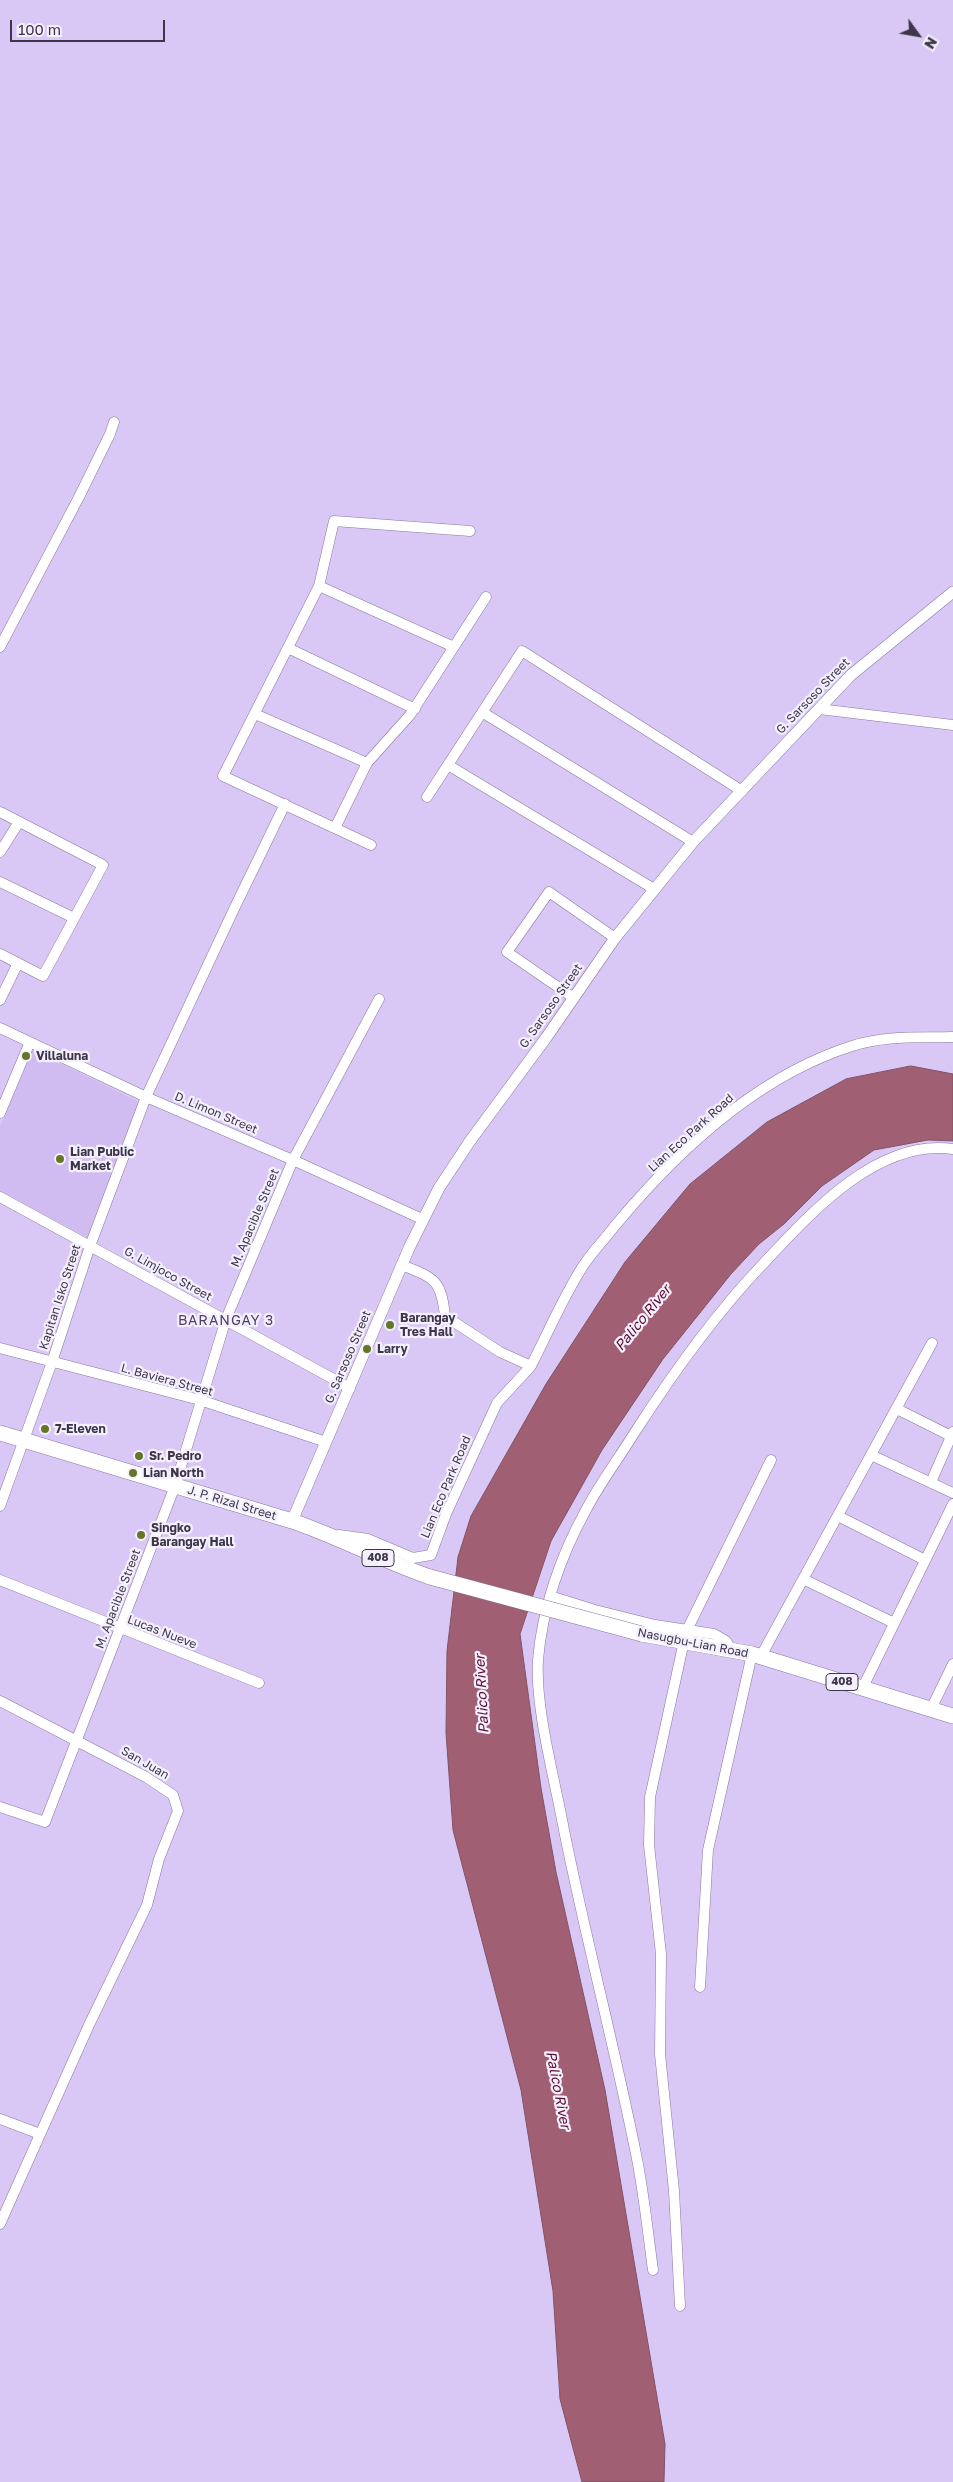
<!DOCTYPE html>
<style>
body{margin:0}
#map{position:relative;width:953px;height:2482px;overflow:hidden;background:#d9c8f6;font-family:"Golos Text",sans-serif}
canvas{display:block}
.north{position:absolute;left:893px;top:10px;width:50px;height:50px;-webkit-text-stroke:4px #f4f0fe;paint-order:stroke;rotate:122deg;font-size:14px;font-weight:700;line-height:20px;text-align:center;color:#3d3649}
.north::after{content:'';display:block;margin:auto;width:18px;height:22px;background:#3d3649;clip-path:polygon(50% 0,100% 100%,50% 72%,0 100%)}
.scale{position:absolute;left:10px;top:20px;width:155px;height:22px;box-sizing:border-box;border:2px solid #3d3649;border-top:0;padding-left:6px;font-size:15px;line-height:18px;white-space:nowrap;color:#3d3649;-webkit-text-stroke:4px #f4f0fe;paint-order:stroke}
</style>
<div id="map">
<canvas width="953" height="2482"></canvas>
<div class="north">N</div>
<div class="scale">100 m</div>
</div>
<script>
const ctx = document.querySelector('canvas').getContext('2d');
ctx.lineJoin = 'round';
function fillPath(path, color) { ctx.fillStyle = color; ctx.fill(path, 'evenodd'); }
function stroke(path, color, width, dash) { ctx.strokeStyle = color; ctx.lineWidth = width; ctx.lineCap = dash ? 'butt' : 'round'; ctx.setLineDash(dash || []); ctx.stroke(path); }
function drawText(font, color, halo, rows, align = 'center') {
  ctx.font = font + ' "Golos Text",sans-serif'; ctx.lineWidth = 4.5; ctx.setLineDash([]); ctx.textBaseline = 'middle'; ctx.strokeStyle = halo; ctx.fillStyle = color; for (const [text, x, y, turn = 0] of rows) {
    ctx.save(); ctx.translate(x, y); ctx.rotate((+turn || 0) * Math.PI / 180); ctx.textAlign = isNaN(turn) ? turn : align; if (halo) ctx.strokeText(text, 0, 0); ctx.fillText(text, 0, 0); ctx.restore();
  }
}
const built = new Path2D(`
 M33,1050l108,53 -51,136 -90,-48v-64z`);
const water = new Path2D(`
 M911,1066l42,8v67l-25,-1 -54,10 -52,36 -38,38 -25,20 -28,30 -68,85 -61,91 -51,91 -31,93 21,154 15,84 49,218 60,354 -1,38h-82l-22,-83 -7,-108 -32,-201 -68,-260 -7,-97 1,-82 11,-94 13,-41 75,-132 79,-122 65,-78 77,-62 79,-43z`);
const minor = new Path2D(`
 M319,586l135,61
 M0,647l79,-150 31,-63 4,-12
 M288,648l127,61
 M819,709l134,16
 M482,712l211,130
 M255,714l112,49
 M448,765l206,124
 M427,797l95,-146 220,140
 M0,812l103,53 -60,111 -43,-22
 M335,828l32,-65 43,-48 76,-118
 M371,845l-148,-69 96,-190 15,-65 136,10
 M0,852l19,-30
 M0,882l74,36
 M574,998l-67,-46 42,-60 66,46
 M0,1000l18,-37
 M0,1028l146,69 147,63 129,59
 M0,1113l30,-71
 M0,1197l350,191
 M402,1265c32,13 39,14 43,51l55,36 31,14c17,-33 32,-69 52,-100 9,-14 21,-26 31,-39 62,-75 143,-151 238,-181 33,-11 67,-8 101,-9
 M0,1348l200,52 126,42
 M897,1409l54,27
 M871,1455l82,38
 M931,1482l22,-50
 M0,1506l52,-144 38,-116 56,-149 88,-188 51,-105
 M838,1516l87,44
 M339,1535l29,4 45,19 18,-3 15,-41 51,-111 34,-37
 M803,1579l91,44
 M0,1580l259,103
 M550,1596l45,14 60,15 59,9 12,7 4,7
 M687,1630l84,-170
 M761,1656l171,-313
 M862,1689l91,-185
 M0,1701l146,76 27,18 5,16 -19,48 -12,46 -58,120 -89,199
 M931,1709l22,-45
 M0,1807l45,15 130,-336 51,-167 67,-159 86,-161
 M700,1987l8,-137 44,-196
 M0,2119l40,15
 M653,2270c-5,-37 -9,-75 -16,-111 -22,-111 -51,-219 -73,-329 -9,-50 -29,-121 -26,-170 4,-51 23,-105 48,-150 14,-27 33,-52 49,-78 38,-59 79,-117 128,-168 47,-50 114,-126 190,-115
 M680,2306l-6,-115 -14,-137 1,-100 -12,-109 1,-48 34,-156`);
const tertiary = new Path2D(`
 M292,1521l118,-275 29,-58 31,-47 76,-103 69,-100 78,-96 158,-167 102,-83`);
const primary = new Path2D(`
 M0,1433l292,88c47,16 91,40 138,56
 M642,1634l110,20 201,62`);
const primaryBridge = new Path2D(`
 M430,1577l212,57`);
const markers = [
 [26,1056,5,"#647727"],
 [60,1159,5,"#647727"],
 [390,1325,5,"#647727"],
 [367,1349,5,"#647727"],
 [45,1429,5,"#647727"],
 [139,1456,5,"#647727"],
 [133,1473,5,"#647727"],
 [141,1535,5,"#647727"]
];
const shields = [
 [378,1558,32],
 [842,1682,32]
];
const shieldNames = [
 ["408",378,1558],
 ["408",842,1682]
];
const streetNames = [
 ["G. Sarsoso Street",813,696,-46],
 ["G. Sarsoso Street",551,1006,-55],
 ["D. Limon Street",216,1113,23],
 ["Lian Eco Park Road",691,1133,-42],
 ["M. Apacible Street",255,1218,-67],
 ["G. Limjoco Street",168,1274,29],
 ["Kapitan Isko Street",60,1297,-72],
 ["G. Sarsoso Street",348,1357,-67],
 ["L. Baviera Street",167,1380,15],
 ["Lian Eco Park Road",446,1487,-67],
 ["J. P. Rizal Street",232,1503,17],
 ["M. Apacible Street",118,1599,-69],
 ["Lucas Nueve",162,1632,21],
 ["Nasugbu-Lian Road",693,1643,11],
 ["San Juan",145,1763,30]
];
const poiNames = [
 ["Villaluna",36,1056],
 ["Lian Public",70,1152],
 ["Market",70,1166],
 ["Barangay",400,1318],
 ["Tres Hall",400,1332],
 ["Larry",377,1349],
 ["7-Eleven",55,1429],
 ["Sr. Pedro",149,1456],
 ["Lian North",143,1473],
 ["Singko",151,1528],
 ["Barangay Hall",151,1542]
];
const waterNames = [
 ["Palico River",643,1318,-51],
 ["Palico River",482,1694,-93],
 ["Palico River",558,2090,79]
];
const neighbourhoodNames = [
 ["BARANGAY 3",226,1321]
];
fillPath(built, '#d0bcf1');
fillPath(water, '#a05f72');
stroke(water, '#825366', 1);
stroke(minor, '#8878a2', 11);
stroke(tertiary, '#8878a2', 12);
stroke(primary, '#8878a2', 16);
stroke(minor, '#fff', 10);
stroke(tertiary, '#fff', 11);
stroke(primary, '#fff', 15);
stroke(primaryBridge, '#8878a2', 16, []);
stroke(primaryBridge, '#fff', 15);
for (const [x, y, r, color] of markers) { const dot = new Path2D(); dot.arc(x, y, r, 0, 2 * Math.PI); ctx.fillStyle = color; ctx.fill(dot); stroke(dot, '#f4f0fe', 2); }
for (const [x, y, w] of shields) { const box = new Path2D(); box.roundRect(x - w / 2, y - 8.5, w, 17, 4); ctx.fillStyle = '#f4f0fe'; ctx.fill(box); stroke(box, '#3d3649', 1); }
drawText('bold 11px', '#3d3649', null, shieldNames);
drawText('12px', '#3d3649', '#f4f0fe', streetNames);
drawText('bold 12px', '#3d3649', '#f4f0fe', poiNames, 'left');
drawText('italic 14px', '#5f0c2f', '#f4f0fe', waterNames);
ctx.letterSpacing = '1px';
drawText('14px', '#504067', '#f4f0fe', neighbourhoodNames);
ctx.letterSpacing = '0px';
</script>
